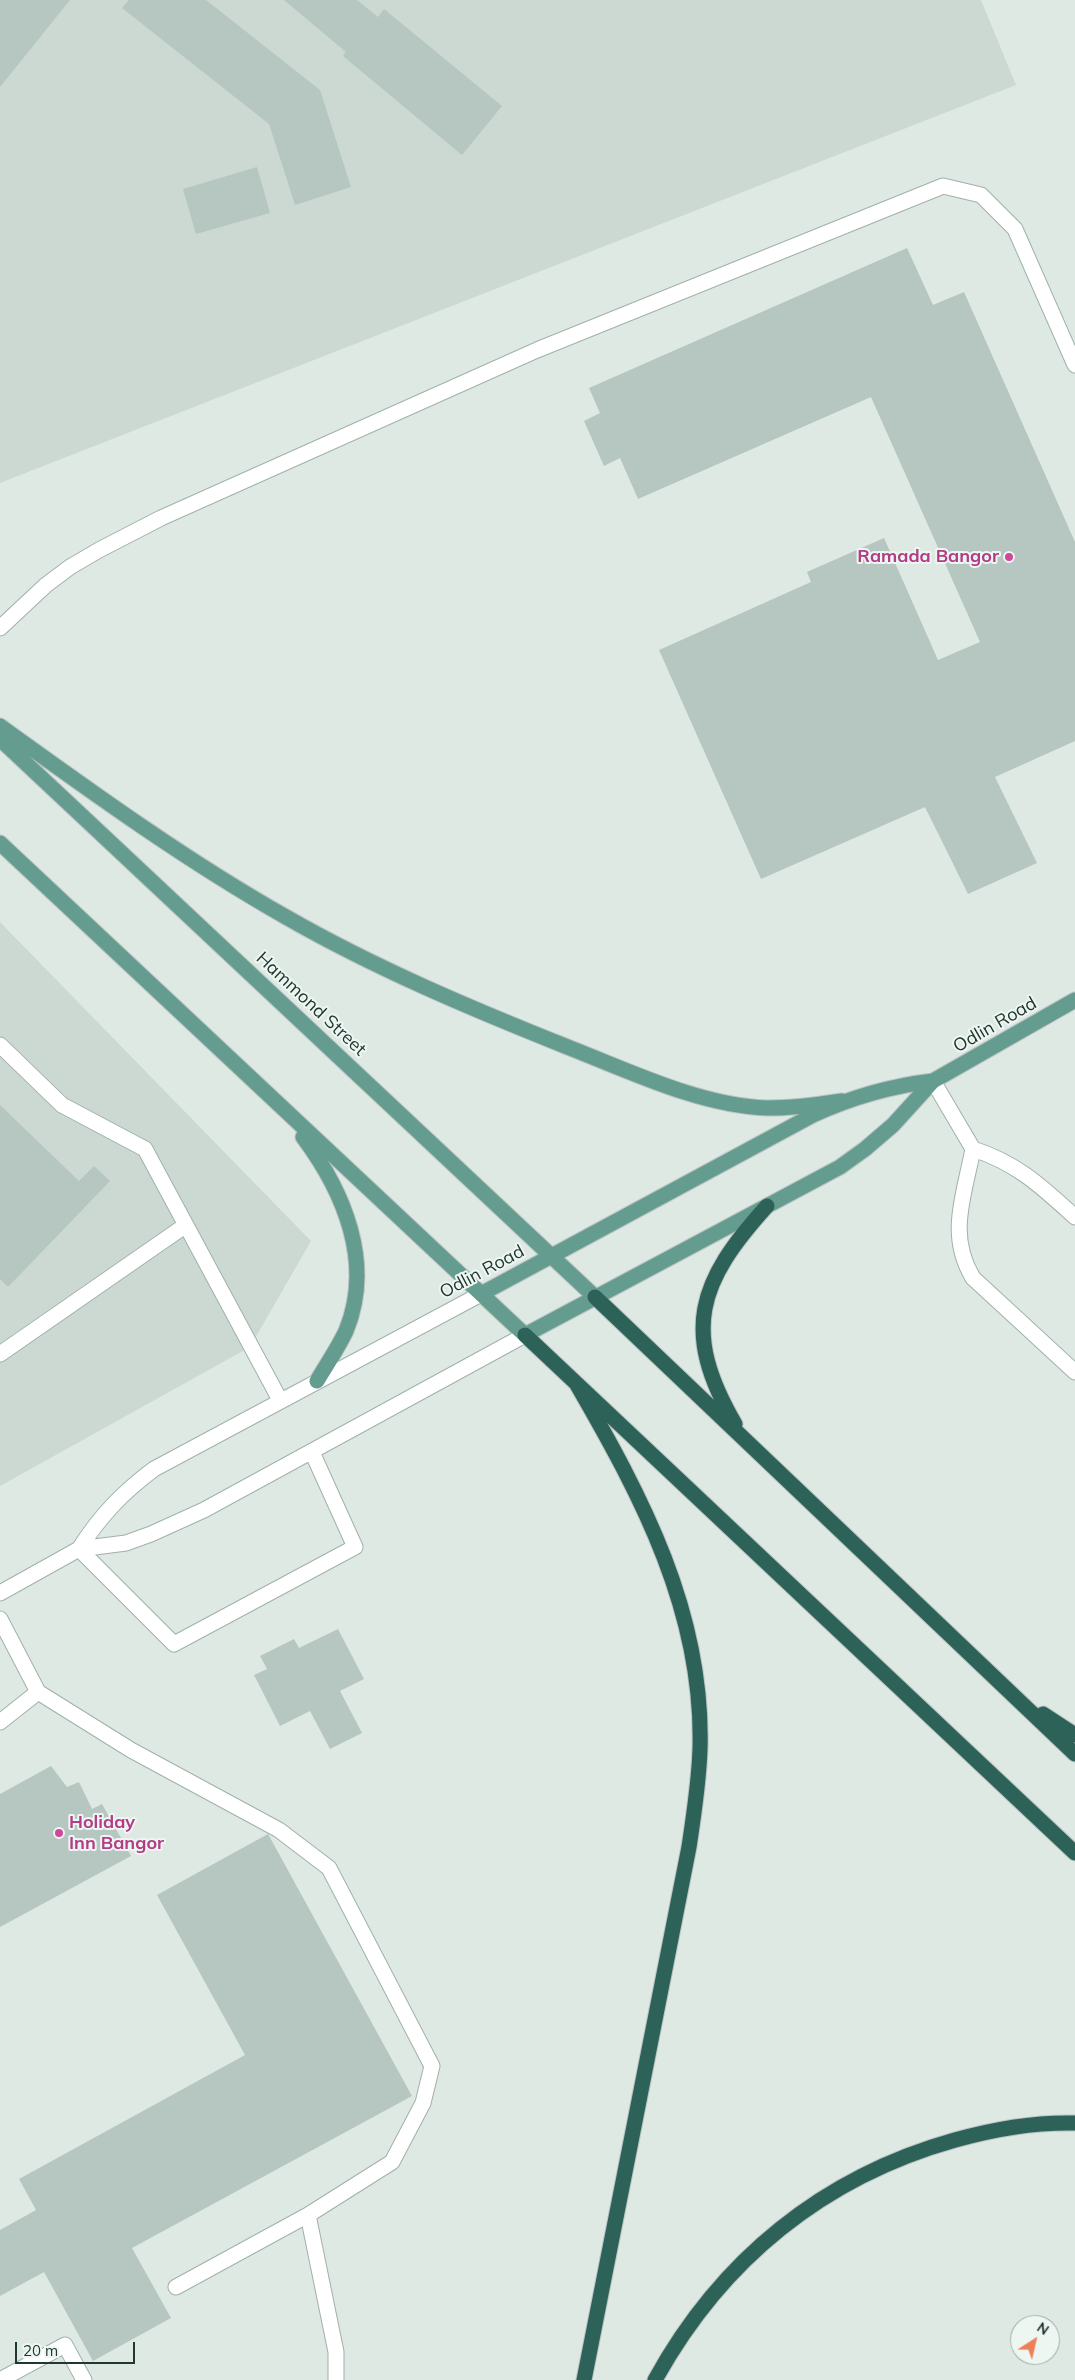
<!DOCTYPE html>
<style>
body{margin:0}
#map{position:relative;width:1075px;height:2380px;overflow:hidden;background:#dee9e4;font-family:Mulish,sans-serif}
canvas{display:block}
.north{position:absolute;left:1010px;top:2315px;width:50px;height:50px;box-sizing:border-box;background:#eef6f2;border:1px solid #9caaa5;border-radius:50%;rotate:35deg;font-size:14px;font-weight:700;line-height:20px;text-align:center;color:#203832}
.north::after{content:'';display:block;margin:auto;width:18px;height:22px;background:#ec8158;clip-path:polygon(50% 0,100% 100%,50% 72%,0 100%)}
.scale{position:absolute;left:15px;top:2342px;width:120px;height:22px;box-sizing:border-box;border:2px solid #203832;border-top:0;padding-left:6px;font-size:15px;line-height:18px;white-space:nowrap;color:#203832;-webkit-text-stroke:4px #eef6f2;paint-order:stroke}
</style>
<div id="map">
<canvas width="1075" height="2380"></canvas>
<div class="north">N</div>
<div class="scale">20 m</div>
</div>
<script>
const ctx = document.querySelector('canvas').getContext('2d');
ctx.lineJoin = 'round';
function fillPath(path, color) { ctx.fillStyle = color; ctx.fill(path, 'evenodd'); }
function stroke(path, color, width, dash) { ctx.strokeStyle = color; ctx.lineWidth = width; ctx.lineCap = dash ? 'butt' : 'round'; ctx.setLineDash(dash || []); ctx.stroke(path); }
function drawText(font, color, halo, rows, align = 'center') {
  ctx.font = font + ' Mulish,sans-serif'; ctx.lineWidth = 4; ctx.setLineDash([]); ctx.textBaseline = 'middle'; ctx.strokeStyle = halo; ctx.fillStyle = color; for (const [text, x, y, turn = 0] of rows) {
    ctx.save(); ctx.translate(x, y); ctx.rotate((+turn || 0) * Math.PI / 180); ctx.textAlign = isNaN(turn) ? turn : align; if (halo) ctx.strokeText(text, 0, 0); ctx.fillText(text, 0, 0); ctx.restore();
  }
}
const built = new Path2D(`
 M0,0h981l35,85 -1016,398z
 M0,922l311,319 -61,106 -250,139z`);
const building = new Path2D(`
 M0,0h70l-70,87z
 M129,0h77l114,90 31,97 -56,18 -26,-81 -147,-116z
 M284,0h73l21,17 6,-8 118,97 -40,49 -119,-99 3,-4z
 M257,167l13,46 -74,21 -13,-45z
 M907,248l26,57 31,-13 111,250v199l-80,36 42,86 -69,31 -43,-87 -164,72 -102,-229 152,-68 -4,-10 77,-34 54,122 42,-18 -109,-245 -233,102 -18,-41 -16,8 -20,-45 16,-8 -11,-25z
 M0,1105l79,76 15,-15 16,15 -102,106 -8,-8z
 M338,1629l26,50 -24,12 22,42 -32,16 -20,-38 -30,15 -26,-51 13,-6 -7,-13 34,-17 5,9z
 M51,1766l16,21 12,-5 13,27 10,-5 29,52 -131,71v-133z
 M268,1834l144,262 -280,152 39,70 -78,43 -49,-89 -44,24v-66l36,-20 -17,-31 226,-124 -88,-160z`);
const service = new Path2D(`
 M0,628l46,-43 24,-18 29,-17 62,-32 376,-168 406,-164 38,9 34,34 60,136
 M0,1045l62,60 83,44 135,251
 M933,1081l40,68c44,14 69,38 102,68
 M973,1149c-9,47 -26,86 0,129l102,94
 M0,1354l186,-129
 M79,1549l95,95 181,-97 -43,-95
 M0,1619l38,73 93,58 148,80 50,38 103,198 -9,37 -31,59 -84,53 28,137v28
 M0,1722l38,-30
 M176,2287l132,-72
 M0,2380l65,-35 19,35`);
const tertiary = new Path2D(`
 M79,1549c22,-34 43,-56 75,-80l327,-175
 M0,1593l79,-44 47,-6 25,-9 53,-24 321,-175`);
const primary = new Path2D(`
 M0,726c93,67 187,135 286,191 89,51 184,91 279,129 62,24 135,60 202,62 25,0 50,-3 75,-7
 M0,739l595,558
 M0,843l525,492 315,-168 25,-18 28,-24 40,-44 142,-81
 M303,1137c41,55 71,126 43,194 -8,17 -19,33 -29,50
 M481,1294l332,-179c39,-18 77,-29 120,-34`);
const motorway = new Path2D(`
 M595,1297l480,457
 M525,1335l550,518
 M576,1383c66,114 128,230 124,366 -1,33 -6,65 -11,98l-105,533
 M735,1424c-54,-93 -37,-142 32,-218
 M1043,1714l32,21
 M655,2380c66,-120 168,-203 300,-240 39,-11 80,-18 120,-17`);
const markers = [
 [1009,557,5,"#d1479c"],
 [59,1833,5,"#d1479c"]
];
const hotelNames = [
 ["Ramada Bangor",999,557],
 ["Holiday",69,1823,"left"],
 ["Inn Bangor",69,1844,"left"]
];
const streetNames = [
 ["Hammond Street",311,1004,43],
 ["Odlin Road",995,1025,-30],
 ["Odlin Road",482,1272,-28]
];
fillPath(built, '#ccd9d3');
fillPath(building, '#b6c6c0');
stroke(service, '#a1b0ab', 17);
stroke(tertiary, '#a1b0ab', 17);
stroke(primary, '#bcc3c2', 17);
stroke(motorway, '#bcc3c2', 17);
stroke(service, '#fff', 15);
stroke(tertiary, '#fff', 15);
stroke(primary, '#649d90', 15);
stroke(motorway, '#2d6259', 15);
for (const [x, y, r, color] of markers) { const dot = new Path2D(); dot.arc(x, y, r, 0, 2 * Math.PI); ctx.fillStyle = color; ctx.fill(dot); stroke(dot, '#eef6f2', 2); }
drawText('bold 18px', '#b23c85', '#eef6f2', hotelNames, 'right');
drawText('18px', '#203832', '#eef6f2', streetNames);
</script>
